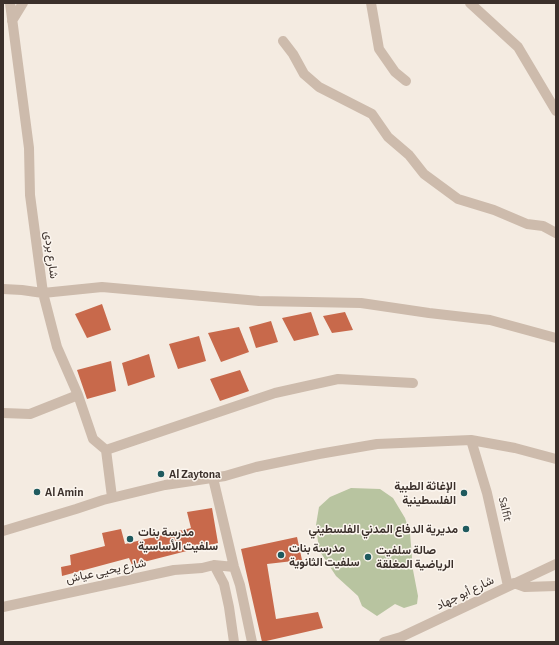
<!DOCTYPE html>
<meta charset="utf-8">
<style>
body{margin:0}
#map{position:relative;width:559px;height:645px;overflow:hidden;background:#f4ebe1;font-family:"Alegreya Sans",sans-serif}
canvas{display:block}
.frame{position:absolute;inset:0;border:4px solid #3b302b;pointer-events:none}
</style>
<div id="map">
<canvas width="559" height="645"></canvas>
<div class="frame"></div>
</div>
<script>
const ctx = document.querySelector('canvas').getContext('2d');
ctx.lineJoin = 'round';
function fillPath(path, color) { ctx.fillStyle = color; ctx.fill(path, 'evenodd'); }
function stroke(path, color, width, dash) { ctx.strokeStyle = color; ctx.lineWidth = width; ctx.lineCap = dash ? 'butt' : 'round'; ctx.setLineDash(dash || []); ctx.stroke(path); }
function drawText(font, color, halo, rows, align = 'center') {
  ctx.font = font + ' "Alegreya Sans",Vazirmatn,sans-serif'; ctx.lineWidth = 3; ctx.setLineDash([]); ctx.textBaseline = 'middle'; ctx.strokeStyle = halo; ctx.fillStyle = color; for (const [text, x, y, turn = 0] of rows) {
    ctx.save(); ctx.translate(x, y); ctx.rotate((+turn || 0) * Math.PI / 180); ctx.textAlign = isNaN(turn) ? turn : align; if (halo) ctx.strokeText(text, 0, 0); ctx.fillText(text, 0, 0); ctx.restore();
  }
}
const green = new Path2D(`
 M351,488l29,1 13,9 12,20 5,15 3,37 5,26 -1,8 -13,4 -9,-4 -18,12 -15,-10 -4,-10 -22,-20 -17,-26 -3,-25 3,-18 11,-10z`);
const building = new Path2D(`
 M102,304l9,26 -24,8 -12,-24z
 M311,312l8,23 -25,6 -12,-23z
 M345,312l8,18 -21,3 -9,-17z
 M271,321l7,21 -22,6 -7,-21z
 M239,327l10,25 -28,10 -13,-29z
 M199,336l7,25 -28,8 -9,-25z
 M149,354l6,23 -27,9 -6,-23z
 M111,361l5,30 -29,8 -10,-29z
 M240,370l9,21 -29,10 -10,-22z
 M212,508l6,35 -86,22 -3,-7 -67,18 -1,-9 10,-2 -1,-10 35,-9 -3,-13 19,-4 4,15 66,-16 -4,-16z
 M297,537l5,23 -35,4 9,55 42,-7 5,16 -61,14 -21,-93z`);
const street = new Path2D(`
 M10,3l19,145 1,47 13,98 14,54 21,48 15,44 13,11 6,47
 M371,3l8,46 16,23 11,9
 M470,3l48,44 38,64
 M12,21l11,-18
 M283,41l10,13 11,20 15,13 53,27 16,23 21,18 15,19 34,25 36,11 33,14 16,2 13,7
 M3,289l19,1 21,3 59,-6 157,14 102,2 68,10 61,7 66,18
 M3,413l27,1 48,-19
 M471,440l16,53 21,93
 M106,450l169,-57 63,-14 75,4
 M213,478l21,89 6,18 12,57
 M3,531l73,-22 27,-9 62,-15 60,-9 31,-9 63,-13 58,-10 94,-4 44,8 41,11
 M214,565l10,19 5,23 5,35
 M514,583l11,4 31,-1
 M3,607l171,-37 28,-2 12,-3 20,2
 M384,642l17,-5 155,-73`);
const markers = [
 [161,474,4,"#1f5a5e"],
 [37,492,4,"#1f5a5e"],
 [464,493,4,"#1f5a5e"],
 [466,529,4,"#1f5a5e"],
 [130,539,4,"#1f5a5e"],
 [281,555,4,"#1f5a5e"],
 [368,557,4,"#1f5a5e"]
];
const streetNames = [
 ["شارع بردى",51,255,83],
 ["Salfit",505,509,77],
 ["شارع يحيى عياش",106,571,-12],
 ["شارع أبو جهاد",465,593,-26]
];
const poiNames = [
 ["Al Zaytona",169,474],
 ["الإغاثة الطبية",456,486,"right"],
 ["الفلسطينية",456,500,"right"],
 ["Al Amin",45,492],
 ["مديرية الدفاع المدني الفلسطيني",458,529,"right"],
 ["مدرسة بنات",138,532],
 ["سلفيت الأساسية",138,546],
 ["مدرسة بنات",289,548],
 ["سلفيت الثانوية",289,562],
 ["صالة سلفيت",376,550],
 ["الرياضية المغلقة",376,564]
];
fillPath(green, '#b8c4a0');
fillPath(building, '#c8694b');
stroke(street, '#cdbbac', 10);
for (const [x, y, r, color] of markers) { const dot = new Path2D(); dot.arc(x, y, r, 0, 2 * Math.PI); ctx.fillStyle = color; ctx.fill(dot); stroke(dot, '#fbf5ee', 1.5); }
drawText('12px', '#3b302b', '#fbf5ee', streetNames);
drawText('bold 12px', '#3b302b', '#fbf5ee', poiNames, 'left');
</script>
